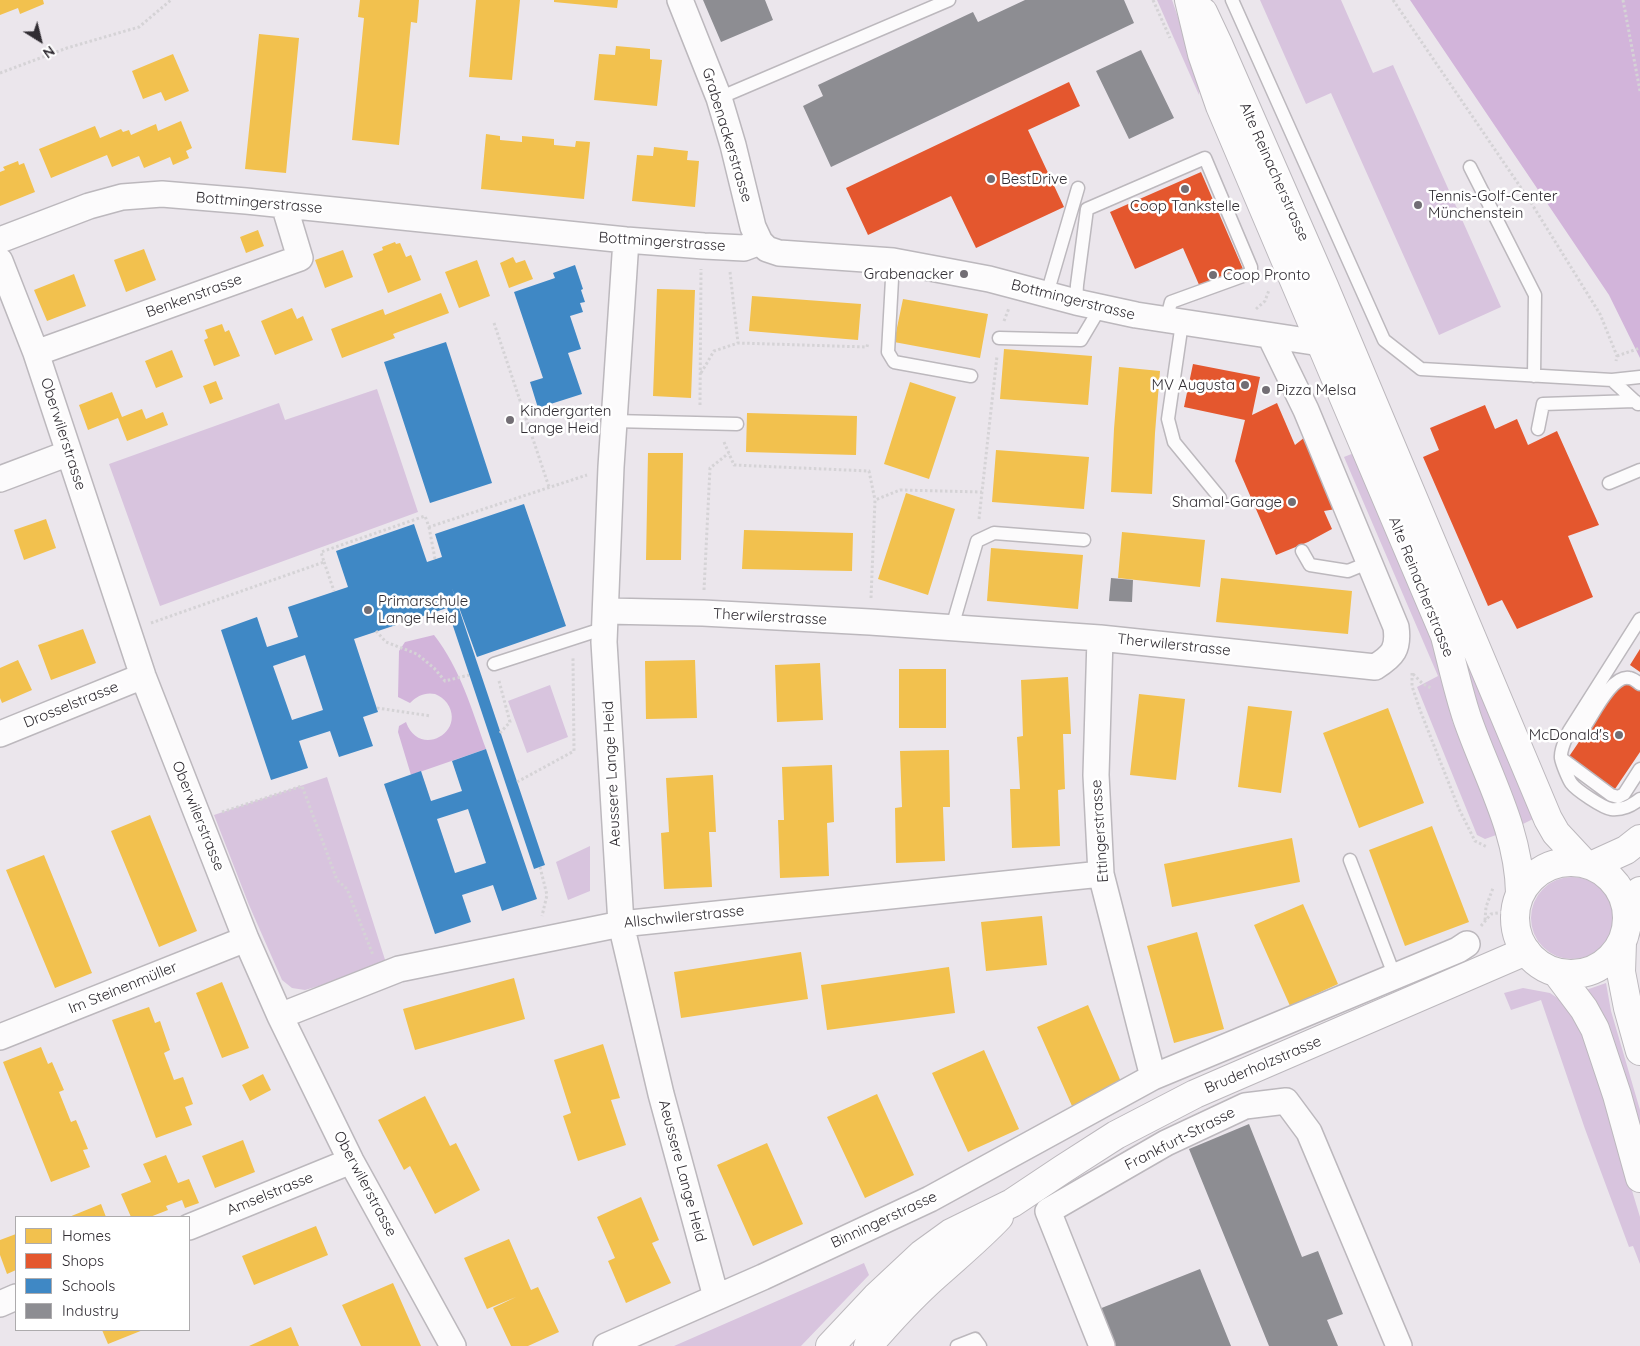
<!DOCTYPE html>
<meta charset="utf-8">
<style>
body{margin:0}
#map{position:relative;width:1640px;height:1346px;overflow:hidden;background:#ebe6ec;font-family:Quicksand,sans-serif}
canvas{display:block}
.legend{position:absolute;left:15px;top:1216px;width:175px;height:115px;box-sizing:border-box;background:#fff;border:1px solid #adabad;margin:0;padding:6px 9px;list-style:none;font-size:15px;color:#312d33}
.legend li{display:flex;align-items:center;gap:10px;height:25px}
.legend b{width:25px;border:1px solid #adabad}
.north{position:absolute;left:15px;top:15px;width:50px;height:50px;-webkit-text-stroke:4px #fff;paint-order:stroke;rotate:144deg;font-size:14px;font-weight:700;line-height:20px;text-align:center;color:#312d33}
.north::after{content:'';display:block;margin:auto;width:18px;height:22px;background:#312d33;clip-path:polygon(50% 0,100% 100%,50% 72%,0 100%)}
</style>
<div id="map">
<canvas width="1640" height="1346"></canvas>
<ul class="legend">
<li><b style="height:14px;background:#f2c14e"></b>Homes</li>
<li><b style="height:14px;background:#e4572e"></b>Shops</li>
<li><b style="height:14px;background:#3f88c5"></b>Schools</li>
<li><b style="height:14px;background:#8d8d92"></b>Industry</li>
</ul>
<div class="north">N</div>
</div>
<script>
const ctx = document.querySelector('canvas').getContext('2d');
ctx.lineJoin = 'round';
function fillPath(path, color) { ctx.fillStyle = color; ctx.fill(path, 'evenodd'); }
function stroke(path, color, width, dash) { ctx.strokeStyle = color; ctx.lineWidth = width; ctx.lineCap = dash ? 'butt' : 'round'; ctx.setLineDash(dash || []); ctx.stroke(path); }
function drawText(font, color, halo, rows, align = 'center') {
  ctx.font = font + ' Quicksand,sans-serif'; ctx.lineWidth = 5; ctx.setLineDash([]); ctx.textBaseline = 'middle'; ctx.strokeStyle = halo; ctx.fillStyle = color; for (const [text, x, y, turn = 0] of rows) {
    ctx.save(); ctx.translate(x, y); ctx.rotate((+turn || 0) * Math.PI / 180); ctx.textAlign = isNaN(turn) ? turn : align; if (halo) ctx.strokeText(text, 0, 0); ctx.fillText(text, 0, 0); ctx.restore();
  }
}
const green = new Path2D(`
 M1157,0h15l26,75 1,20z
 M1260,0h81l32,73 20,-8 108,242 -62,28 -108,-242 -25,11z
 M377,389l41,123 -258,94 -51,-142 170,-61 6,17z
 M1354,453l79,188 20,82 27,59 19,52 -14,5 -8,-4 -60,-148 21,-11 -94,-219z
 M1421,530l118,286 -16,8 -50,-128z
 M550,685l18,52 -41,16 -19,-52z
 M327,777l60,189 -82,24 -13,-2 -10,-8 -33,-75 -35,-90z
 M590,846v45l-22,9 -12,-38z
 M1531 918a41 41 0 1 1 82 0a41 41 0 1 1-82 0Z
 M1606,983l5,28 29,99v36l-54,-156z
 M1523,988l27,5 12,8 17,25 16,43 45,148v47l-7,-18 -4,1 -44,-118 -44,-129 -30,10 -7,-17z
 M864,1263l5,12 -68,71h-127z`);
const forest = new Path2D(`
 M1410,0h230v358l-31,-63z
 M434,635c26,33 38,75 52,114l-75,26 -13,-43 1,-6 7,-4c13,37 61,10 41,-19 -3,-4 -7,-7 -12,-9 -10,-2 -18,2 -25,9l-12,-6 1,-46 6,-9z`);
const homes = new Path2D(`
 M0,0h43l1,4 -24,10 -2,-6 -18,7z
 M360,0h59l-2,23 -6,-1 -12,123 -47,-5 12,-122 -6,-1z
 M476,0h44l-8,80 -43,-3z
 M554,0h64l-1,8 -63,-6z
 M259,34l40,4 -13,135 -41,-4z
 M616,46l34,3v10l12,1 -5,46 -63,-6 5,-46 16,1z
 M173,54l16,37 -24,10 -4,-9 -18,7 -11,-28z
 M181,121l11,27 -6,3 3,7 -16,7 -3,-8 -26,11 -5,-12 -27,11 -5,-12 -56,23 -12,-29 56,-23 5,12 21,-9 2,3 6,-2 2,5 25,-11 2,7z
 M486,134l14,2v4l22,2v-6l32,3v6l21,2 1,-6 14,1 -6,57 -103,-10z
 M654,147l34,4 -1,9 12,1 -4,46 -63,-6 5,-46 16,1z
 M18,161l1,4 5,-2 11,29 -35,14v-34l5,-2 -2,-3z
 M258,230l6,16 -18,7 -6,-16z
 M395,242l1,2 4,-1 6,14 5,-2 10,25 -33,13 -15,-39 10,-4 -1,-3z
 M144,249l12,31 -30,12 -12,-32z
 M343,250l10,27 -28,11 -10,-28z
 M513,257l3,6 9,-3 8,19 -24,9 -9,-25z
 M477,260l13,36 -31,12 -14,-36z
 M74,274l12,32 -39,15 -13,-31z
 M657,289l38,1 -4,108 -38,-2z
 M441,293l8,20 -56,21 2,4 -53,20 -11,-29 52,-20 2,6z
 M752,296l109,8 -3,36 -109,-9z
 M903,299l85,15 -8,44 -86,-16z
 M292,308l5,11 6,-3 10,24 -38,15 -14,-34z
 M222,324l3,8 4,-2 11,26 -26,10 -10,-26 4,-2 -3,-8z
 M1004,349l88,7 -4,49 -88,-6z
 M172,350l11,27 -27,11 -11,-27z
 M1119,367l41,4 -5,62 -3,61 -41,-2 3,-63z
 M216,381l7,18 -13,5 -7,-18z
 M910,382l46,15 -27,82 -45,-15z
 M112,392l10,25 20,-8 4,10 17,-7 5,13 -41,16 -9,-23 -30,12 -9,-25z
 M747,413l110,3 -1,39 -110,-3z
 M996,450l93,7 -5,52 -92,-7z
 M648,453h35l-2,107h-35z
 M906,493l49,16 -27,86 -50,-16z
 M46,519l10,29 -32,12 -10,-30z
 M744,530l109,3 -1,38 -110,-2z
 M1122,532l83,8 -5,47 -82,-9z
 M991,548l92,7 -5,54 -91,-8z
 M1221,578l131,13 -4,43 -132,-12z
 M83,629l13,34 -45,17 -13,-35z
 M18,660l14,30 -30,13 -2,-5v-30z
 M695,660l2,58 -51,1 -1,-58z
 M820,663l3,57 -46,2 -2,-57z
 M899,669h47v59h-47z
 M1068,677l3,57h-8l2,55 -7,1 2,56 -48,2 -2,-59h10l-3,-52 6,-1 -2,-56z
 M1139,694l46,5 -9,81 -46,-5z
 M1248,706l44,5 -11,82 -43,-6z
 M1388,708l36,95 -65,25 -36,-95z
 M949,750l1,57h-7l2,54 -49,2 -1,-55 7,-1 -2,-56z
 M832,765l2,57 -7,1 2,53 -49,2 -2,-58h6l-2,-53z
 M713,775l3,57h-7l3,55 -48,2 -3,-56 8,-1 -3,-54z
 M150,815l47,116 -38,16 -48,-116z
 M1432,826l37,96 -64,24 -36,-96z
 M1292,838l8,44 -128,25 -8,-43z
 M44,855l48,118 -37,15 -49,-118z
 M1303,904l35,80 -48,22 -36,-81z
 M1042,916l5,49 -61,6 -5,-49z
 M1197,932l27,97 -50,14 -27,-97z
 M801,952l7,47 -127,19 -7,-46z
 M949,967l6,46 -128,17 -6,-45z
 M514,978l11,41 -110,31 -12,-41z
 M222,982l27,66 -27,10 -26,-65z
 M1088,1005l34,79 -50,22 -35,-79z
 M149,1007l6,16 5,-2 10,29 -6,3 10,27 9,-3 10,27 -8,3 7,18 -36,13 -44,-118z
 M603,1044l17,54 -9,2 15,45 -48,16 -15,-45 8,-3 -17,-53z
 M41,1047l7,17 4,-2 12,28 -5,2 12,30 5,-2 12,29 -5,1 7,17 -39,15 -48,-120z
 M984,1050l35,79 -51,23 -36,-79z
 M263,1074l8,16 -21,11 -8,-16z
 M877,1094l37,81 -49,23 -38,-81z
 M425,1096l25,50 6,-3 24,47 -45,24 -25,-48 -6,4 -26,-50z
 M243,1140l12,32 -40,16 -13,-32z
 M767,1143l36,81 -50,22 -36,-81z
 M166,1155l12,28 11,-4 10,24 -14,5 -3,-8 -16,6 2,4 -18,7h-19l-10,-23 30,-12 -8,-18z
 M641,1197l18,43 -7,3 19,40 -45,20 -18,-42 7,-3 -18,-41z
 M101,1204l5,13h-37z
 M316,1226l12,29 -74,30 -12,-29z
 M16,1234v36l-9,4 -7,-19v-15z
 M509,1239l22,51 7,-3 21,45 -31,14h-17l-18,-38 23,-11 -29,12 -23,-51z
 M393,1283l28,63h-60l-19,-41z
 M291,1327l8,19h-50z
 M102,1330h41l-35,14z`);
const shops = new Path2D(`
 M1069,82l11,24 -52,24 36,77 -88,41 -25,-52 -83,39 -22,-47z
 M1201,172l42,97 -43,18 -17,-39 -48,21 -25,-57z
 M1193,364l67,13 -8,38 25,-12 18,42 10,-8 31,72 -12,2 8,18 -24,13 -32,13 -41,-94 10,-41 -61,-13z
 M1485,405l10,24 22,-10 11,26 29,-14 42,94 -31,11 25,61 -76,32 -15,-29 -14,6 -65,-149 16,-7 -9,-22z
 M1640,649v23l-10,-7z
 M1629,682l11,7v63l-25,37 -47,-31 49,-72z`);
const schools = new Path2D(`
 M575,265l8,24 -2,1 4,12 -5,1 3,9 -13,4 11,33 -13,4 14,41 -44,14 -8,-26 13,-4 -29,-86 41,-14 -2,-5z
 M446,342l46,141 -62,20 -46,-141z
 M524,504l42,122 -89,31 -25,-69 93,277 -11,4 -87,-261 -93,31 24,73 -15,5 10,29 -34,11 -9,-26 -31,10 9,27 -37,12 -50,-150 36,-13 10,30 31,-10 -10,-30 60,-20 -12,-36 78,-27 13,38 15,-5 -7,-23zM305,655l18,55 -31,10 -19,-54z
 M486,749l51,150 -35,12 -9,-26 -31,10 9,27 -36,12 -51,-150 37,-13 10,30 31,-10 -10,-30zM468,809l18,54 -31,10 -18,-54z`);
const industry = new Path2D(`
 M703,0h62l8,20 -52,22z
 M1025,0h99l10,23 -303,144 -28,-61 20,-10 -5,-11 155,-73 5,10z
 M1141,50l33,68 -45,21 -33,-68z
 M1111,578l22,2 -1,22 -23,-1z
 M1249,1124l53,133 16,-6 25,63 -16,6 11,26h-69l-80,-197z
 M1200,1269l31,77h-117l-15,-37z`);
const path = new Path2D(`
 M1153,0l17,38
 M1393,0l137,201 70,113 17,42 -1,5
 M1623,0l17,91
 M0,73l67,-25 72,-21 32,-27
 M730,272l8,71
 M1256,309l9,-8 4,-11
 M1004,321l5,-13
 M494,323l55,164
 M1617,356l23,-8
 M701,373l13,-22 24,-8 129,4 1,-5
 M700,405l1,-136
 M724,442l10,23 135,6 6,29
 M979,519l18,-163
 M429,527l6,32
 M324,562l10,29
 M704,590l6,-122 19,-15
 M871,598l4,-98 25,-10 82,2
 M151,623l173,-61 -3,-10 104,-36 4,11 158,-52
 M376,631l10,11 31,12 17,14 11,13 24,-6
 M1412,673v13l8,24 39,99 16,32 12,6
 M1413,674l10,10 8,4
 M499,681l11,41 -10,11
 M377,708l54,8
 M517,782l57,-31 -1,-94
 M222,812l80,-26 35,94 10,9 26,66
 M540,867l7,28 -5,21
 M1485,920l1,-13 7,-19
 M1481,926l10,-12 13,-2`);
const service = new Path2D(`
 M1232,0l152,340 37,29 191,11 28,-3
 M719,98l230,-98
 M1470,167l65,128 -1,81
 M893,261l-5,91 6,10 77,14
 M1047,294l31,-106
 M1076,302l1,-17 10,-76 118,-51 46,109v6l-80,29 -5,19
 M1182,323l-14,96 6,23 46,56
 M999,338l82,2 19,-32
 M1612,380l26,24
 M614,421l123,3
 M1538,429l5,-25 92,-3
 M1609,483l31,-13
 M1302,551l8,14 38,6 22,-9
 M1640,619l-71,112c-3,8 -9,18 -8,27 1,6 7,20 10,25 5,7 32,25 40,26 12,1 20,-3 29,-10
 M952,627l25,-86 17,-8 90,7
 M494,664l111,-36
 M1569,731l11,-1 5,-4c9,-13 27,-51 44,-48 4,0 8,4 11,6
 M1561,758l50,37 7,2 6,-3 16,-25
 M1350,860l45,117
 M957,1346l18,-7 5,7`);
const minor = new Path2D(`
 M680,0l39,98 14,47 20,82 7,15 7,7 12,4 114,8 96,18 87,23 60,13 184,28 17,1
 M0,240l89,-34 33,-9 40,-3 84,7 380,39 78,6 40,2 16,-6
 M626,240l-15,227 -7,175 17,282 40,170 55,203
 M0,261l36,92 107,323 103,263 34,77 71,145 102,185
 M36,353l264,-95 -16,-53
 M0,479l69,-26
 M606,611l97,2 167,9 230,16 275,29c18,-11 24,-18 21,-40l-90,-217 -36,-74
 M1100,638l-4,137 5,99 52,203
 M0,734l143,-58
 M280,1016l119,-47 222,-45 480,-50
 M0,1037l246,-98
 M189,1227l162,-66
 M0,1304l16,-7
 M606,1346l157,-69 167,-78 223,-122 305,-127 9,-6
 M1102,1346l-54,-135 118,-68 79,-37 41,-5 23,31 90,214`);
const secondary = new Path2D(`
 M1593,865l33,-15 14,-11
 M1628,915l12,-24
 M830,1346l46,-49 46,-43 29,-21 61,-30 51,-34 53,-34 79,-41 331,-143
 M868,1346c23,-27 48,-54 75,-77 19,-17 38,-33 56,-52`);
const primary = new Path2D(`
 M1189,0l13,54 18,52 225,530c7,27 13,55 22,82 20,58 52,112 53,175
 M1203,12l16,34 105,240 224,533 8,14 27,29
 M1515 918a56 56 0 1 1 112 0a56 56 0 1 1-112 0Z
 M1622,942l-1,30 7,36 12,43
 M1557,973l27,36 11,20 22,66 23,83`);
const markers = [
 [991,179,5,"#726e74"],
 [1185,189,5,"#726e74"],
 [1418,205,5,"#726e74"],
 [964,274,5,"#726e74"],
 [1213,275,5,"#726e74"],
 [1245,385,5,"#726e74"],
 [1266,390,5,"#726e74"],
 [510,420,5,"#726e74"],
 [1292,502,5,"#726e74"],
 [368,610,5,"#726e74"],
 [1619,735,5,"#726e74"]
];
const streetNames = [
 ["Grabenackerstrasse",727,135,73],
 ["Alte Reinacherstrasse",1274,172,66],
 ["Bottmingerstrasse",259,203,5],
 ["Bottmingerstrasse",662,242,4],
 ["Benkenstrasse",194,296,-20],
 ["Bottmingerstrasse",1073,300,14],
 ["Oberwilerstrasse",63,434,72],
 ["Alte Reinacherstrasse",1421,587,68],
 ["Therwilerstrasse",770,617,3],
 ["Therwilerstrasse",1174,645,6],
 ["Drosselstrasse",71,705,-22],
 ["Aeussere Lange Heid",612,774,-93],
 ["Oberwilerstrasse",198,816,68],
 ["Ettingerstrasse",1100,831,-94],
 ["Allschwilerstrasse",684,917,-6],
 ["Im Steinenmüller",123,988,-22],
 ["Bruderholzstrasse",1263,1065,-23],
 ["Frankfurt-Strasse",1180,1139,-27],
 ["Aeussere Lange Heid",682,1171,75],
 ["Oberwilerstrasse",365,1184,62],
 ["Amselstrasse",270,1194,-22],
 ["Binningerstrasse",884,1220,-25]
];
const poiNames = [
 ["BestDrive",1001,179],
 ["Tennis-Golf-Center",1428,196],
 ["Münchenstein",1428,213],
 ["Coop Tankstelle",1185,206,"center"],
 ["Grabenacker",954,274,"right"],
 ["Coop Pronto",1223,275],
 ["MV Augusta",1235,385,"right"],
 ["Pizza Melsa",1276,390],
 ["Kindergarten",520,411],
 ["Lange Heid",520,428],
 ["Shamal-Garage",1282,502,"right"],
 ["Primarschule",378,601],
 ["Lange Heid",378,618],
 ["McDonald's",1609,735,"right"]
];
fillPath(green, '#d8c4de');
fillPath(forest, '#d2b4da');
fillPath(homes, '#f2c14e');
fillPath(shops, '#e4572e');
fillPath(schools, '#3f88c5');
fillPath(industry, '#8d8d92');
stroke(service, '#bcb8bd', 15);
stroke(minor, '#bcb8bd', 28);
stroke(secondary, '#bcb8bd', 30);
stroke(primary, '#bcb8bd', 30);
stroke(path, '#d5d3d6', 3, [2.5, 2.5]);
stroke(service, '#fcfbfc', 12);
stroke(minor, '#fcfbfc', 25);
stroke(secondary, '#fcfbfc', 28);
stroke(primary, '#fcfbfc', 28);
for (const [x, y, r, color] of markers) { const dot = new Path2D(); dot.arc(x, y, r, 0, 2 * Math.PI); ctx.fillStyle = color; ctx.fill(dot); stroke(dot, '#fff', 2); }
drawText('15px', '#312d33', '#fff', streetNames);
drawText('15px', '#312d33', '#fff', poiNames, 'left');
</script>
